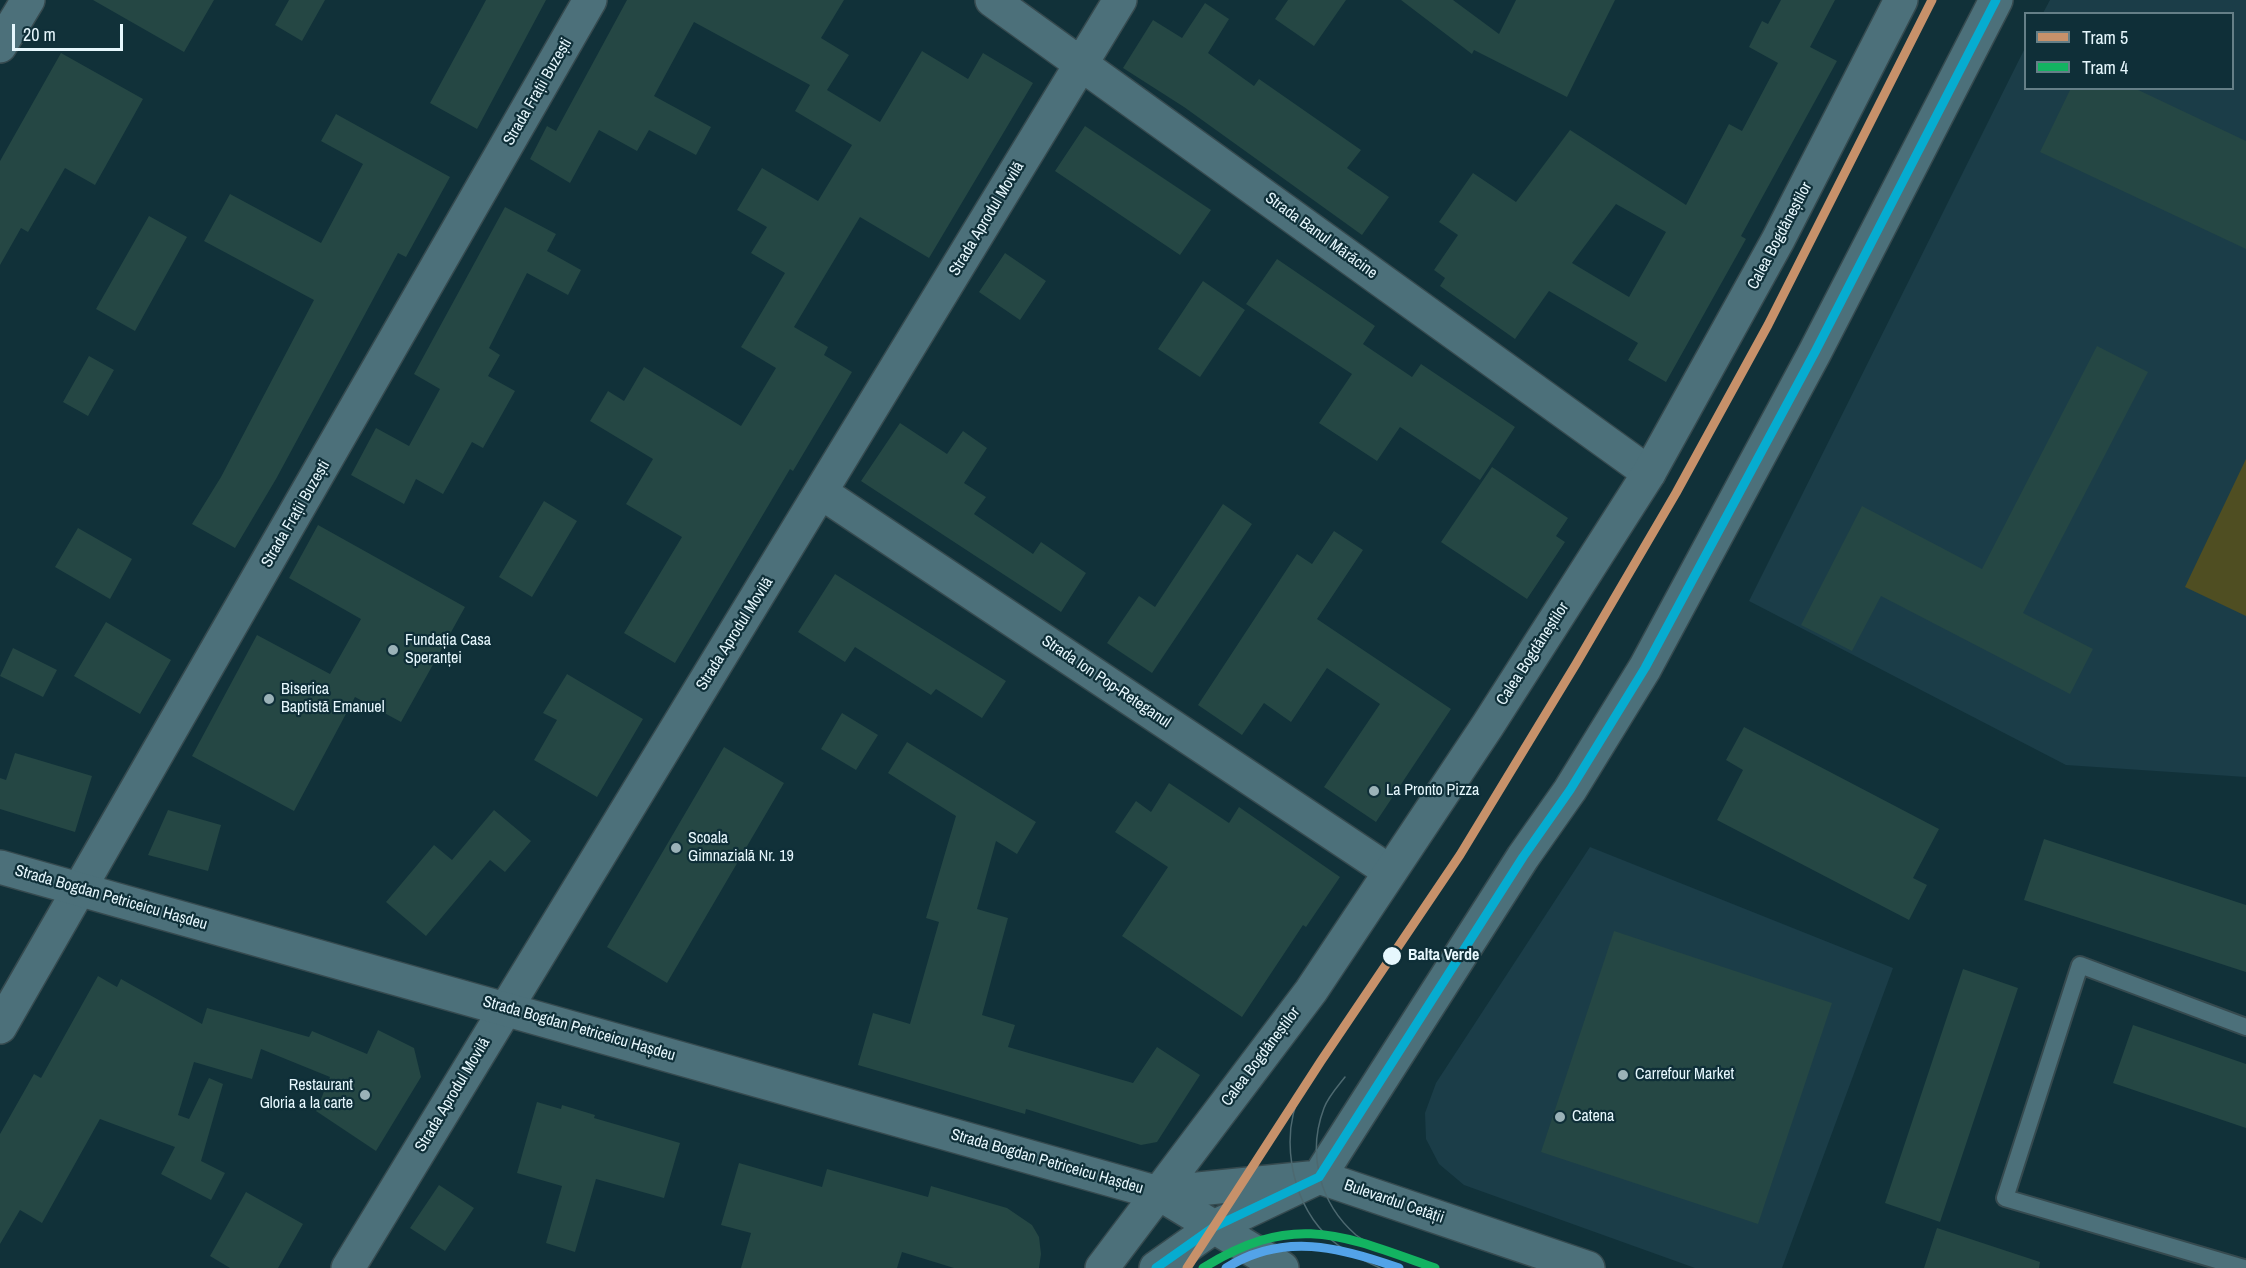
<!DOCTYPE html>
<meta charset="utf-8">
<style>
body{margin:0}
#map{position:relative;width:2246px;height:1268px;overflow:hidden;background:#113139;font-family:"Archivo Narrow",sans-serif}
canvas{display:block}
.legend{position:absolute;left:2024px;top:12px;width:210px;height:78px;box-sizing:border-box;background:#0f2f38;border:2px solid #657f87;margin:0;padding:8px 10px;list-style:none;font-size:18px;color:#e6f7fd}
.legend li{display:flex;align-items:center;gap:12px;height:30px}
.legend b{width:30px;border:2px solid #657f87}
.scale{position:absolute;left:12px;top:24px;width:111px;height:27px;box-sizing:border-box;border:3px solid #e6f7fd;border-top:0;padding-left:8px;font-size:18px;line-height:21px;white-space:nowrap;color:#e6f7fd;-webkit-text-stroke:4px #0f2f38;paint-order:stroke}
</style>
<div id="map">
<canvas width="2246" height="1268"></canvas>
<ul class="legend">
<li><b style="height:8px;background:#c7916a"></b>Tram 5</li>
<li><b style="height:8px;background:#13b361"></b>Tram 4</li>
</ul>
<div class="scale">20 m</div>
</div>
<script>
const ctx = document.querySelector('canvas').getContext('2d');
ctx.lineJoin = 'round';
function fillPath(path, color) { ctx.fillStyle = color; ctx.fill(path, 'evenodd'); }
function stroke(path, color, width, dash) { ctx.strokeStyle = color; ctx.lineWidth = width; ctx.lineCap = dash ? 'butt' : 'round'; ctx.setLineDash(dash || []); ctx.stroke(path); }
function drawText(font, color, halo, rows, align = 'center') {
  ctx.font = font + ' "Archivo Narrow",sans-serif'; ctx.lineWidth = 4.5; ctx.setLineDash([]); ctx.textBaseline = 'middle'; ctx.strokeStyle = halo; ctx.fillStyle = color; for (const [text, x, y, turn = 0] of rows) {
    ctx.save(); ctx.translate(x, y); ctx.rotate((+turn || 0) * Math.PI / 180); ctx.textAlign = isNaN(turn) ? turn : align; if (halo) ctx.strokeText(text, 0, 0); ctx.fillText(text, 0, 0); ctx.restore();
  }
}
const built = new Path2D(`
 M2050,0h196v777l-180,-12 -317,-164 276,-553 1,40h206v-74l-189,-1z
 M1590,847l303,121 -111,300h-87l-231,-83 -25,-21 -13,-25 -1,-26 11,-30z`);
const green = new Path2D(`
 M2246,459v157l-61,-29z`);
const building = new Path2D(`
 M93,0h121l-30,52z
 M289,0h36l-23,41 -27,-16z
 M486,0h60l-69,129 -47,-26z
 M627,0h217l-23,38 28,17 -22,35 53,32 42,-71 46,28 15,-26 50,30 -104,175 -69,-41 -66,110 34,20 -4,8 28,17 -59,99 -3,-2 -115,194 -51,-30 58,-96 -56,-33 27,-45 -63,-38 18,-30 16,10 20,-34 97,59 35,-58 -35,-21 44,-74 -34,-20 16,-26 -30,-17 25,-42 56,33 34,-56 -57,-34 15,-26 -116,-63 -40,74 57,31 -15,28 -47,-25 -12,21 -38,-21 -29,53 -40,-24 17,-33 9,5z
 M1288,0h58l-32,46 -39,-27z
 M1401,0h52l46,34 17,-34h99l-48,97 -93,-47 -2,4z
 M1781,0h54l-25,47 27,14 -96,175 5,3 -80,143 -38,-22 10,-17 -89,-52 -34,48 -75,-53 5,-8 -11,-8 24,-35 -19,-13 34,-49 43,29 54,-72 116,75 43,-81 13,7 36,-68 -29,-16 13,-26 6,3zM1616,204l50,28 -37,65 -57,-34z
 M1205,3l24,16 -21,34 46,33 5,-7 102,71 -14,18 42,29 -27,38 -178,-128 -61,-39 30,-48 29,18z
 M61,53l82,46 -48,86 -30,-17 -37,64 -7,-4 -21,37v-104z
 M2071,88h63l112,53v108l-206,-97z
 M336,114l114,63 -44,80 -8,-4 -122,226 -41,69 -43,-24 29,-47 93,-177 -110,-59 26,-47 91,49 42,-79 -42,-23z
 M1085,126l126,84 -31,45 -125,-84z
 M505,207l51,27 -9,17 34,19 -13,25 -41,-22 -38,75 11,7 -12,21 27,15 -32,57 -11,-6 -29,52 -27,-15 -12,25 -53,-29 25,-47 33,18 31,-57 -26,-15z
 M149,216l38,21 -52,94 -39,-22z
 M1005,253l41,28 -26,39 -41,-28z
 M1277,259l98,67 -12,18 49,33 9,-13 94,63 -35,53 -80,-53 -23,34 -58,-38 33,-49 -106,-70z
 M1203,281l42,29 -45,67 -42,-28z
 M2097,346l51,26 -125,241 70,36 -23,45 -189,-98 -29,55 -51,-26 61,-119 120,63z
 M89,356l25,14 -26,46 -25,-14z
 M900,423l47,31 16,-23 24,17 -23,35 22,14 -12,17 59,40 8,-12 45,31 -25,39 -200,-131z
 M1492,467l76,51 -12,18 9,6 -38,57 -86,-57z
 M544,501l33,20 -45,76 -33,-20z
 M1223,504l29,20 -100,149 -45,-30 32,-47 16,11z
 M318,525l147,82 -64,115 -46,-25 -61,114 -102,-55 65,-121 73,39 31,-55 -72,-41z
 M78,528l54,31 -22,40 -55,-32z
 M1334,531l29,19 -46,69 134,90 -75,113 -52,-35 56,-83 -53,-36 -36,54 -27,-19 -22,32 -44,-30 99,-151 15,10z
 M835,574l171,107 -24,37 -46,-29 -5,6 -76,-48 -10,15 -47,-30z
 M106,622l65,38 -31,54 -66,-38z
 M13,648l44,22 -14,27 -43,-21z
 M567,674l76,45 -46,78 -63,-37 23,-40 -14,-7z
 M842,713l36,22 -22,35 -35,-21z
 M1744,727l195,102 -26,49 14,7 -18,35 -192,-100 26,-50 -17,-10z
 M907,742l129,80 -19,32 -21,-13 -19,68 31,9 -26,97 33,10 -7,22 125,36 24,-36 43,28 -43,67 -16,3 -115,-36 -1,5 -167,-49 15,-52 37,11 29,-102 -13,-4 30,-102 -68,-43z
 M724,747l60,36 -117,200 -60,-36z
 M15,753l77,23 -17,56 -75,-23v-31l6,2z
 M1169,783l60,40 10,-16 101,70 -34,50 -3,-2 -61,92 -120,-81 46,-69 -53,-35 21,-31 15,11z
 M168,810l53,15 -13,46 -60,-16z
 M494,810l37,31 -26,31 -15,-12 -64,76 -40,-34 48,-57 18,15z
 M2044,839l202,66v67l-222,-72z
 M1614,931l218,72 -74,221 -217,-72z
 M1963,969l55,19 -78,234 -55,-19z
 M98,976l19,11 4,-8 81,45 5,-16 102,29 3,-6 55,23 11,-24 36,18 7,29 -45,74 -60,-40 14,-34 -69,-28 -9,30 -58,-17 -16,53 11,4 20,-41 14,6 -22,77 24,12 -14,27 -50,-26 14,-27 -75,-28 -58,104 -22,-13 -20,34v-110l34,-60 7,4z
 M2133,1025l113,39v64l-133,-45z
 M537,1102l24,7 1,-4 33,10 -1,3 86,25 -16,55 -68,-19 -21,73 -29,-9 16,-57 -45,-13z
 M739,1163l83,24 5,-18 101,28 3,-11 76,22 25,17 7,12 2,17 -2,14h-85l-52,-16 -5,16h-156l10,-35 -30,-8z
 M439,1185l35,23 -29,43 -35,-23z
 M246,1192l57,32 -25,44h-48l-20,-12z
 M1937,1228l103,34 -1,6h-115z`);
const lane = new Path2D(`
 M2244,1268l-239,-70 75,-233 166,62`);
const street = new Path2D(`
 M992,0l657,473
 M0,46l28,-46
 M822,493l567,378
 M0,1027l590,-1027
 M348,1268l772,-1268`);
const secondary = new Path2D(`
 M0,867l1158,326 124,75
 M1158,1193l161,-16 269,91
 M1102,1268l209,-277 177,-266 161,-252 129,-233 123,-240
 M1156,1268l58,-41 105,-50 204,-320 47,-67 75,-122 170,-316 181,-352`);
const tram = new Path2D(`
 M1321,1061c-6,9 -13,18 -18,27 -24,46 -13,109 22,146 16,16 35,25 55,34
 M1345,1077c-7,9 -17,20 -21,31 -17,45 -5,95 32,127 9,7 23,12 33,17`);
const bus1 = new Path2D(`
 M1156,1268l58,-41 105,-50 204,-320 47,-67 75,-122 170,-316 181,-352`);
const tram1 = new Path2D(`
 M1187,1268l134,-207 139,-206 116,-191 100,-171 92,-168 164,-325`);
const tram2 = new Path2D(`
 M1203,1268c91,-57 139,-33 232,0`);
const tram3 = new Path2D(`
 M1226,1268c57,-36 114,-21 173,0`);
const markers = [
 [393,650,6,"#9bb2b8"],
 [269,699,6,"#9bb2b8"],
 [1374,791,6,"#9bb2b8"],
 [676,848,6,"#9bb2b8"],
 [1392,956,10,"#e6f7fd"],
 [1623,1075,6,"#9bb2b8"],
 [365,1095,6,"#9bb2b8"],
 [1560,1117,6,"#9bb2b8"]
];
const streetNames = [
 ["Strada Frații Buzești",538,92,-60],
 ["Strada Aprodul Movilă",987,219,-59],
 ["Strada Banul Mărăcine",1321,236,36],
 ["Calea Bogdăneștilor",1780,236,-62],
 ["Strada Frații Buzești",296,514,-60],
 ["Strada Aprodul Movilă",735,634,-58],
 ["Calea Bogdăneștilor",1533,654,-57],
 ["Strada Ion Pop-Reteganul",1106,682,34],
 ["Strada Bogdan Petriceicu Hașdeu",111,898,16],
 ["Strada Bogdan Petriceicu Hașdeu",579,1029,16],
 ["Calea Bogdăneștilor",1261,1057,-53],
 ["Strada Aprodul Movilă",453,1095,-59],
 ["Strada Bogdan Petriceicu Hașdeu",1047,1162,16],
 ["Bulevardul Cetății",1394,1202,19]
];
const poiNames = [
 ["Fundația Casa",405,641],
 ["Speranței",405,659],
 ["Biserica",281,690],
 ["Baptistă Emanuel",281,708],
 ["La Pronto Pizza",1386,791],
 ["Scoala",688,839],
 ["Gimnazială Nr. 19",688,857],
 ["Carrefour Market",1635,1075],
 ["Restaurant",353,1086,"right"],
 ["Gloria a la carte",353,1104,"right"],
 ["Catena",1572,1117]
];
const stopNames = [
 ["Balta Verde",1408,956]
];
fillPath(built, '#1b3d48');
fillPath(green, '#4f4e22');
fillPath(building, '#254744');
stroke(lane, '#364a4f', 20);
stroke(street, '#364a4f', 36);
stroke(secondary, '#364a4f', 36);
stroke(lane, '#4c707a', 16);
stroke(street, '#4c707a', 33);
stroke(secondary, '#4c707a', 33);
stroke(tram, '#4d6970', 1.5);
stroke(bus1, '#06acd0', 9);
stroke(tram1, '#c7916a', 9);
stroke(tram2, '#13b361', 9);
stroke(tram3, '#53a3e8', 9);
for (const [x, y, r, color] of markers) { const dot = new Path2D(); dot.arc(x, y, r, 0, 2 * Math.PI); ctx.fillStyle = color; ctx.fill(dot); stroke(dot, '#0f2f38', 2); }
drawText('16px', '#e6f7fd', '#0f2f38', streetNames);
drawText('16px', '#e6f7fd', '#0f2f38', poiNames, 'left');
drawText('bold 16px', '#e6f7fd', '#0f2f38', stopNames, 'left');
</script>
